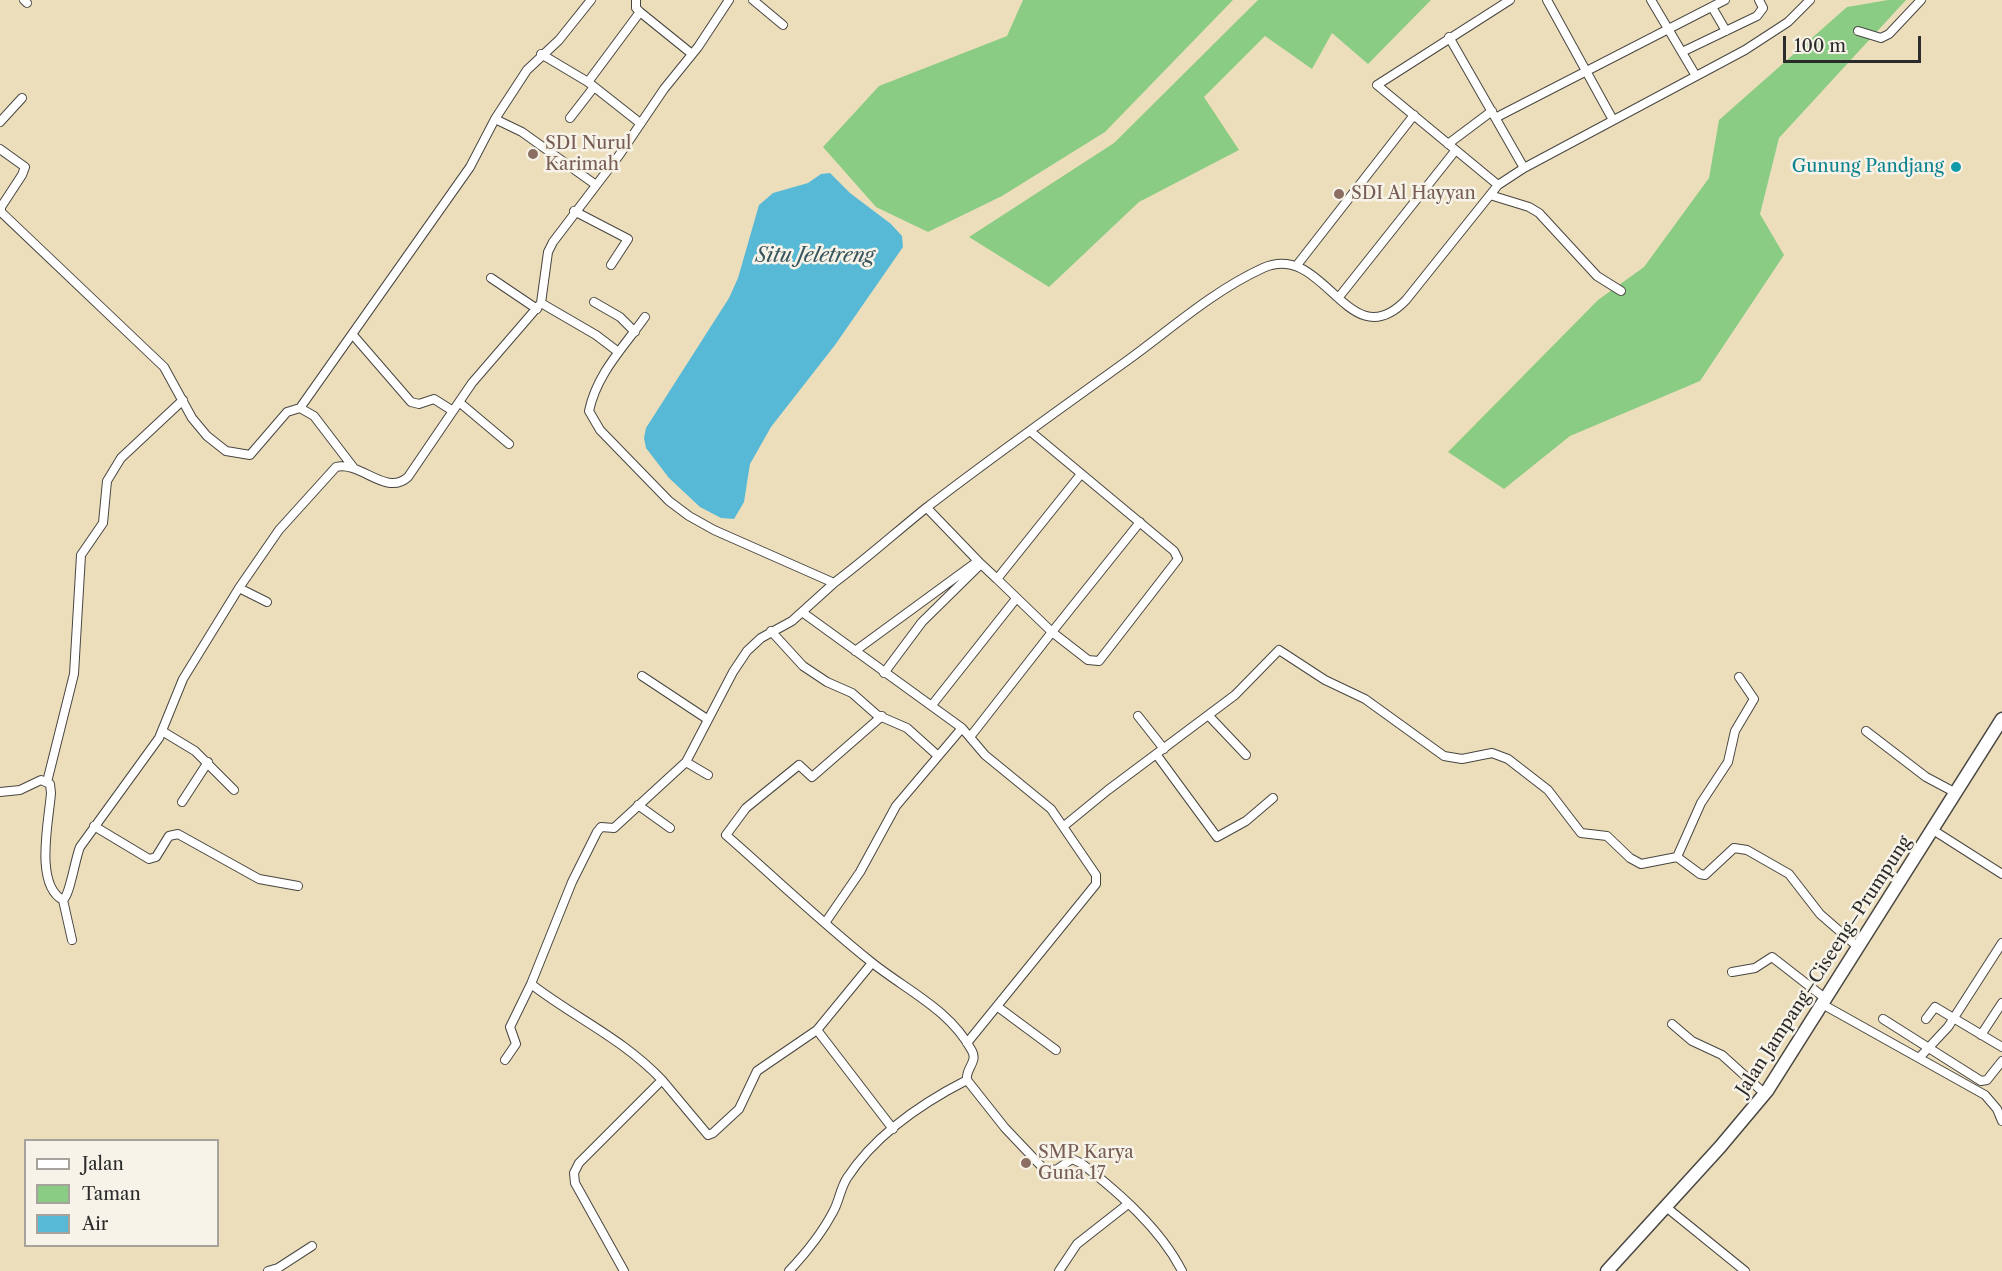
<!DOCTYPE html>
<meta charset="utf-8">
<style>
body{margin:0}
#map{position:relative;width:2002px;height:1271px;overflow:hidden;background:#eddebb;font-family:"Libre Caslon Text",serif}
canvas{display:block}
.legend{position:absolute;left:24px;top:1139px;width:195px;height:108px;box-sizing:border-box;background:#f7f3e8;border:2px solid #a5a39c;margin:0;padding:8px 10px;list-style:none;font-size:18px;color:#2b2b2b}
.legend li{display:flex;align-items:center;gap:12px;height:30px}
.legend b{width:30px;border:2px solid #a5a39c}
.scale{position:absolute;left:1783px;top:36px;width:138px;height:27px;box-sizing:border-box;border:3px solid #2b2b2b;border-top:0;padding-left:8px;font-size:18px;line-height:21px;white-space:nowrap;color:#2b2b2b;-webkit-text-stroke:4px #f7f3e8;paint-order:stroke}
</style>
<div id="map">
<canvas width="2002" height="1271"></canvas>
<ul class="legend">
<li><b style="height:8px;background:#fff"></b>Jalan</li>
<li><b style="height:16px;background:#8bcc84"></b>Taman</li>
<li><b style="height:16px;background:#58b9d6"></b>Air</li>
</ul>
<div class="scale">100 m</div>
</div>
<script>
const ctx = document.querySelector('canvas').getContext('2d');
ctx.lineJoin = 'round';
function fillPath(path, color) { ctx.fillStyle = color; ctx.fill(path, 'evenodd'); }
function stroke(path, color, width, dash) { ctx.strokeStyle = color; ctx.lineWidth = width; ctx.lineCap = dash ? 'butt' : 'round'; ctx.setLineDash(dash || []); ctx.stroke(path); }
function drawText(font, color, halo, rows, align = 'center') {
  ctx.font = font + ' "Libre Caslon Text",serif'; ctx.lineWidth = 5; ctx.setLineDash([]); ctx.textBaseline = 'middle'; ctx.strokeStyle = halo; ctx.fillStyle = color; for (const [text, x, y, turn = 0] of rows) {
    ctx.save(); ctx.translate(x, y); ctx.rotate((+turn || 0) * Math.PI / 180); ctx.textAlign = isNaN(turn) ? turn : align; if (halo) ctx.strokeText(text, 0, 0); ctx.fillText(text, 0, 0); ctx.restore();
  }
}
const green = new Path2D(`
 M1023,0h210l-128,132 -103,64 -74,36 -52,-25 -53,-60 56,-61 128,-50z
 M1258,0h173l-63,64 -36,-31 -20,36 -47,-33 -61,61 35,53 -100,52 -90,85 -80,-50 145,-94z
 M1888,0h18l-127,138 -19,76 24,41 -84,126 -130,55 -66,53 -56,-37 150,-152 46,-33 65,-89 10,-58 128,-113z`);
const water = new Path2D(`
 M830,173l20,20 41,31 11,12 1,11 -68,98 -64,82 -21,37 -6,38 -10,17 -13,-1 -21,-11 -31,-29 -23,-30 -2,-10 2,-10 83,-130 9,-20 21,-73 14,-12 35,-10 13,-9z`);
const minor = new Path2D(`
 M24,0l3,3
 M636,0v8l4,4 52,42
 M753,0l30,25
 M1547,0l66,120
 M1651,0l45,76
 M1712,7l14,24
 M1858,31l23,7 8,-4 32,-34
 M1449,37l75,131
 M1682,52l75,-36 6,-8 -4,-8
 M541,54l47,28 52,41
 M588,82l52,-70
 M1497,117l228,-117
 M570,118l24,-31
 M495,119l27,13 74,53
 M0,122l22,-24
 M1448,144l44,-33
 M0,149l25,18 -3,8 -21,32v5l163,155 28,51 15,18 19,15 24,4 37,-43 13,-4 14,8 39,51
 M1498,185l-121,-100 133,-85
 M1490,195l39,12 10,6 58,63 24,15
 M574,211l54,28 -17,26
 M1297,265l117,-150
 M491,278l46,31
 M1339,297l116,-146
 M594,302l26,15 15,15
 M541,303l55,32 21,16
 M645,317c-21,30 -48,56 -56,94l11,19 69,71 20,15 25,14 120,53 -42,38 -31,17 -14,13 -14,21 -47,90 22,13
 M353,335l58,67 8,2 15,-5 19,12
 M459,402l50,42
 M300,408l170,-241 25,-48 32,-49 32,-30 32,-40
 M927,508l53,55
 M997,579l55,53 88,-110
 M834,583c32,-24 61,-50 92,-75 66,-51 134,-99 202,-148 44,-32 85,-69 135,-92 62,-28 85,92 143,32l92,-115 26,-17 221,-118 43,-28 22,-22
 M239,588l28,14
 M802,612l160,116 23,27 66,54 45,66v9l-129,159
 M771,631l32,35 24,16 25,11 25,22 30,13 30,27
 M855,651l123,-90
 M884,673l38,-51 59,-58 16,15 84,-105
 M642,676l65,43
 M932,705l83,-105
 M882,716l-70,61 -13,-12 -53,43 -20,27c48,42 94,86 144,126 34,28 80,48 102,90 6,11 -7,18 -5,29l38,48 38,40 13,2 16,-11 9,4c37,29 79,65 101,108
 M1138,716l26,33
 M1209,716l37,39
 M162,731l33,20 39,39
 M1866,731l60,46 30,16
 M970,737l82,-105 36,28 11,1 79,-102 -4,-8 -144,-120
 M1156,754l61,83 29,-16 27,-23
 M47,782l27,-108 7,-119 22,-32 4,-42 14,-23 62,-58
 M0,792l20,-2 21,-10 9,4 1,9c-2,27 -17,92 12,107
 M182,802l26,-40
 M638,805l32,23
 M94,826l55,33 7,-2 13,-21 9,-2 81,45 39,7
 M1064,826l44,-36 127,-95 44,-45 46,30 40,19 79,57 18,3 30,-6 16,6 40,31 33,43 26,3 23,22 11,6 36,-7 23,17 5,1 29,-27 13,2 42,24 31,40 39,34
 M1933,830l69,44
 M1677,857l24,-54 27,-41 7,-31 19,-32 -15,-22
 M825,923l35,-51 36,-66 66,-78
 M72,940l-9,-40c7,-5 12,-41 17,-53l79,-109 24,-59 56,-91 40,-58 57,-63c25,-6 50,30 72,10l64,-94 69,-80 7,-51 5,-10 67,-88 44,-65 34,-42 31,-47
 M1732,972l23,-4 17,-11 54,42
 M1822,1004l163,91 12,14 5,12
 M998,1007l58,43
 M1883,1019l98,62 6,-1 15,-19
 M1926,1019l9,-12 67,40
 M1672,1024l20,17 30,14 42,38
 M817,1030l76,99
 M1981,1035l21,-32
 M1919,1058l29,-31 54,-84
 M505,1060l11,-16 -6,-17 21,-43
 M662,1080l46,55 5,-2 26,-24 18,-38 60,-41 55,-67
 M1666,1207l79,64
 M268,1271l10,-3 34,-22
 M624,1271l-49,-88 -1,-10 5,-10 83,-83c-40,-42 -87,-62 -131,-96l41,-102 25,-50 4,-5 13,1 72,-66
 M789,1271c16,-17 33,-38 44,-59 6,-10 7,-23 14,-34 28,-43 75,-75 120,-98
 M1059,1271l18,-27 51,-40`);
const primary = new Path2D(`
 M1607,1271l113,-124 47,-56 235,-372`);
const markers = [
 [533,154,6,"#8d6e63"],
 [1956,167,6,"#0f9aa8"],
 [1339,194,6,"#8d6e63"],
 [1026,1163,6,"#8d6e63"]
];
const educationNames = [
 ["SDI Nurul",545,144],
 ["Karimah",545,165],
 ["SDI Al Hayyan",1351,194],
 ["SMP Karya",1038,1153],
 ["Guna 17",1038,1174]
];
const cultureNames = [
 ["Gunung Pandjang",1944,167]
];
const streetNames = [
 ["Jalan Jampang–Ciseeng–Prumpung",1824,966,-57]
];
const waterNames = [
 ["Situ Jeletreng",815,256]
];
fillPath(green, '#8bcc84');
fillPath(water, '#58b9d6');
stroke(minor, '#484641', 10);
stroke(primary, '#484641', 15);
stroke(minor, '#fff', 8);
stroke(primary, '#fff', 12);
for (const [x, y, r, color] of markers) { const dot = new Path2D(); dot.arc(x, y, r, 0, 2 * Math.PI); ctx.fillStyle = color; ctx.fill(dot); stroke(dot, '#f7f3e8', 2); }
drawText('18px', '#785e54', '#f7f3e8', educationNames, 'left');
drawText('18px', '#0d838f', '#f7f3e8', cultureNames, 'right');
drawText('18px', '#2b2b2b', '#f7f3e8', streetNames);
drawText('italic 20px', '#38565e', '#f7f3e8', waterNames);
</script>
